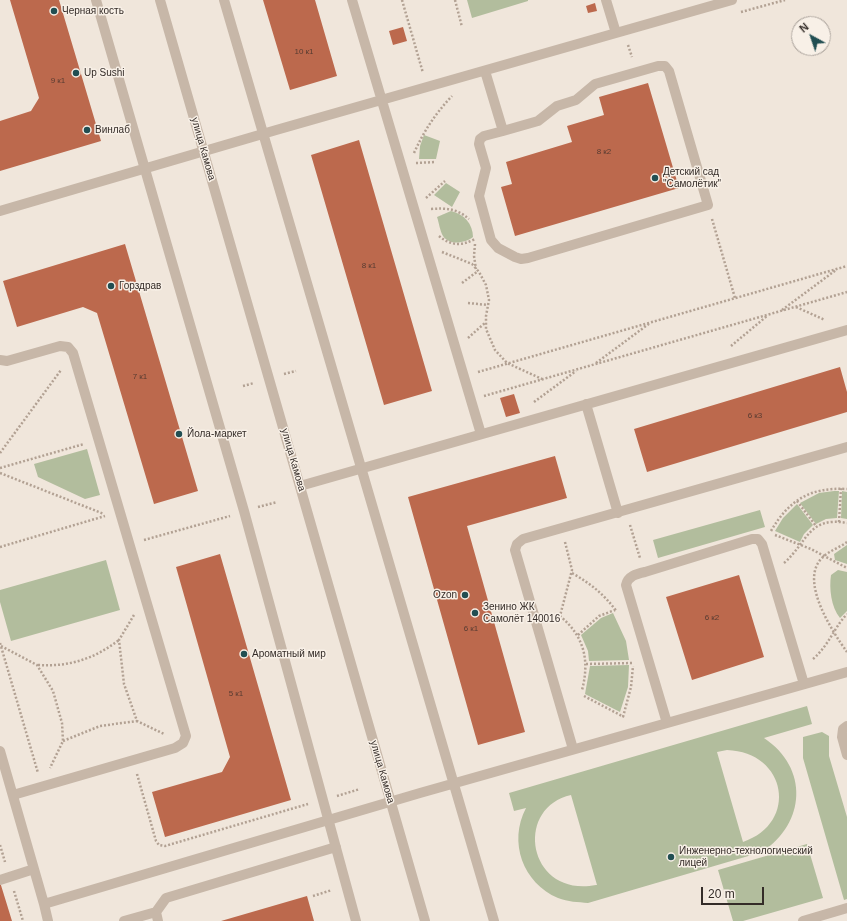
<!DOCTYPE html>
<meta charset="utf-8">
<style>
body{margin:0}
#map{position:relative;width:847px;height:921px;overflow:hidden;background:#f0e6db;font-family:Helvetica,sans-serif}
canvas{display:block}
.north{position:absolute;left:791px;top:16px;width:40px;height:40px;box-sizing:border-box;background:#f8f0e7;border:1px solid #aaa29b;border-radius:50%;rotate:320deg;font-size:11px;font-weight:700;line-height:16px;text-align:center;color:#342c28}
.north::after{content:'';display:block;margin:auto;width:14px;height:18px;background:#214e52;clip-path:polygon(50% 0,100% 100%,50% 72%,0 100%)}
.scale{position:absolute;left:701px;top:887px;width:63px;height:18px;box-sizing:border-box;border:2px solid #342c28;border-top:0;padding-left:5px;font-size:12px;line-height:14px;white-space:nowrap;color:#342c28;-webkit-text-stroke:3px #f8f0e7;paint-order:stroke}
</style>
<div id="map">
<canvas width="847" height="921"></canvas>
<div class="north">N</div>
<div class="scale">20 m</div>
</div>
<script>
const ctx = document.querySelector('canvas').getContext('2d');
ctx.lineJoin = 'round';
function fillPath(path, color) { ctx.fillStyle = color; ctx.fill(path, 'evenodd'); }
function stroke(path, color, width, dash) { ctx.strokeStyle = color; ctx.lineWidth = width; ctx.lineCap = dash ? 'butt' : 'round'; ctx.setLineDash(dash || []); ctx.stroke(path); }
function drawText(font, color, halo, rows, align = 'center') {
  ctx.font = font + ' Helvetica,sans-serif'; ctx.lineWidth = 3; ctx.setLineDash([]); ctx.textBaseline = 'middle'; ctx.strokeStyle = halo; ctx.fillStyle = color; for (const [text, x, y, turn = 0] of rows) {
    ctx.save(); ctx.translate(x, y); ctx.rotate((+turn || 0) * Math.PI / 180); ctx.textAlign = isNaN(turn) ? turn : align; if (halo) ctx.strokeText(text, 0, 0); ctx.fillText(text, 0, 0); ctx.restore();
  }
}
const green = new Path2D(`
 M467,0h61v1l-56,17z
 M424,135l16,6 -4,18h-17l1,-13z
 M446,183l14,9 -8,15 -18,-12z
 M451,211c13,3 22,13 22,26 -8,6 -23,9 -30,-1 -3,-5 -4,-13 -6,-19z
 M87,449l13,46 -15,4 -47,-22 -4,-13z
 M834,491h5l-2,27 -11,1 -10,5 -16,-21 19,-10z
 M842,491l5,1v27l-6,-1z
 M797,504l16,21 -9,9 -4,8 -25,-11 8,-13z
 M760,510l5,17 -107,31 -5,-18z
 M847,545v19l-12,-4 -1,-6z
 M106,560l14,50 -109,31 -11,-39v-12z
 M838,570l9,2v39l-7,7c-9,-11 -11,-30 -9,-43z
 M613,613l13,28 3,19 -40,1 -1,-10 -7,-16 20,-17z
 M629,665l-1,22 -8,25 -35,-18 5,-28z
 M807,706l5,18 -48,14c45,30 42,85 -2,114l-174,51c-10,-1 -20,-1 -30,-5 -35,-15 -50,-56 -32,-90l-12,3 -5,-18zM727,750c60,2 72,73 16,92l-26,-90zM571,795l26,90h-1c-68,13 -83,-77 -25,-90z
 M822,732l7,4v20l18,61v82l-3,1 -41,-142v-21z
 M807,844l16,54 -80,23h-10l-15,-51z`);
const building = new Path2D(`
 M10,0h49l42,141 -101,30v-50l31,-10 8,-13z
 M263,0h52l22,76 -47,14z
 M595,3l2,8 -9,2 -2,-7z
 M403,27l4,14 -14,4 -4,-14z
 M648,83l31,105 -164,48 -14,-49 11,-3 -6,-22 66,-20 -5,-16 37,-11 -5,-18z
 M359,140l73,251 -48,14 -73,-250z
 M125,244l73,247 -44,13 -57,-191 -14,-6 -66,20 -14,-46z
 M840,367l7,25v20l-200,60 -13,-43z
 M514,394l6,19 -14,4 -6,-19z
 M555,456l12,42 -100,28 58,206 -47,13 -70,-248z
 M220,554l71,246 -126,37 -13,-45 70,-20 8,-15 -54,-190z
 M739,575l25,82 -72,23 -26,-83z
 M0,882l12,39h-12z
 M307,896l7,25h-93z`);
const path = new Path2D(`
 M402,0l21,73
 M455,0l7,27
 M741,12l44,-12
 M628,45l4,12
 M414,153c10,-22 21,-39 38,-57
 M416,163l20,-1
 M426,198l19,-17
 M431,209c15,-1 25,-1 38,10
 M712,219l23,79
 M439,236c12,10 23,10 36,3
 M475,244l-1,12 2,13
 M442,252l30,12 7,8 7,13 3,15 -3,16v13l9,21 12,13 35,16
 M462,283l16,-12
 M468,303l20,2
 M796,307l29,13
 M782,310l54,-40
 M468,338l18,-16
 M731,346l36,-30
 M596,363l54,-40
 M478,372l369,-106
 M284,374l12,-3
 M243,386l11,-3
 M484,396l363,-104
 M534,402l42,-31
 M0,453l61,-83
 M0,468l84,-24
 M0,473l104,41
 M797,501l19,25
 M258,507l19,-5
 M839,522l2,-34
 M630,525l10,33
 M771,531c18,-31 39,-44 76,-42
 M775,535l36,14 36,19
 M144,540l86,-24
 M565,542l7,28 -12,46c24,20 30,44 22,74
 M847,542c-8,6 -19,9 -26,17 -21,23 11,72 26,93
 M0,547l105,-31
 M784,563c24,-21 24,-47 63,-40
 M572,573c19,11 32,21 45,39
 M134,615l-15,25 5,44 13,37 27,13
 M578,635l21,-19 16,-6
 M0,643l38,130
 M1,646l36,19 16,26 9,32 1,18 -13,27
 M813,659c17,-15 20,-30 34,-45
 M586,664l46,-1
 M38,665c31,2 56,-6 81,-25
 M584,696l40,21
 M623,717l8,-30 2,-21
 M63,741l37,-15 37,-5
 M137,774l19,67 3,4 6,1 143,-42
 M337,796l23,-7
 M0,845l5,17
 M14,891l9,30
 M313,896l19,-6`);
const lane = new Path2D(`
 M96,0l148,511 112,410
 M224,0l270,921
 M352,0l129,434
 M616,33l116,-33
 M485,71l18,60 -19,5 -4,3 -1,5 7,24 -7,28 12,44 7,8 17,9 6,2 7,-1 180,-53 -39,-134 -4,-5h-7l-63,18 -19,16 -19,6 -19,15 -35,10
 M0,211c205,-61 410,-120 616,-178l-10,-33
 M0,360l7,1 53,-15 8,1 5,6 113,383 -3,7 -8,5 -162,47
 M586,404l32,109
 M300,486l547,-156
 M667,723l-41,-138c2,-9 10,-11 19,-13l107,-33h6l4,5 42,140
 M847,726l-4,3 -1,8 5,18
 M573,749l-58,-199 2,-6 6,-5 324,-92
 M0,751l44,153 376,-111 427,-121
 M0,880l34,-11
 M44,904l4,17
 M124,921l32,-9
 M158,921l-2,-9 10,-14 170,-51
 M803,921l44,-13`);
const street = new Path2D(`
 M160,0l265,921`);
const markers = [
 [54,11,4,"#214e52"],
 [76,73,4,"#214e52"],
 [87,130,4,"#214e52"],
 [655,178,4,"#214e52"],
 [111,286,4,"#214e52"],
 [179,434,4,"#214e52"],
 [465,595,4,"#214e52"],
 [475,613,4,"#214e52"],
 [244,654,4,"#214e52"],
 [671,857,4,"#214e52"]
];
const numberNames = [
 ["10 к1",304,52],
 ["9 к1",58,81],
 ["8 к2",604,152],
 ["8 к1",369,266],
 ["7 к1",140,377],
 ["6 к3",755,416],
 ["6 к2",712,618],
 ["6 к1",471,629],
 ["5 к1",236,694]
];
const poiNames = [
 ["Черная кость",62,11],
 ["Up Sushi",84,73],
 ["Винлаб",95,130],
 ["Детский сад",663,172],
 ["\"Самолётик\"",663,184],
 ["Горздрав",119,286],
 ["Йола-маркет",187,434],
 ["Ozon",457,595,"right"],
 ["Зенино ЖК",483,607],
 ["Самолёт 140016",483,619],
 ["Ароматный мир",252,654],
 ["Инженерно-технологический",679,851],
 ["лицей",679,863]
];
const streetNames = [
 ["улица Камова",203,149,74],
 ["улица Камова",293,460,74],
 ["улица Камова",382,772,74]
];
fillPath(green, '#b2bd9d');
fillPath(building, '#bc694d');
stroke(path, '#b2a193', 2.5, [2, 2]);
stroke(lane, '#c7b7a8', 10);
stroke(street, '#c7b7a8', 10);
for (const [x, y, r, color] of markers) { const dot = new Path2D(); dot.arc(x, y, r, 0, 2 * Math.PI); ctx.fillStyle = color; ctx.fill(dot); stroke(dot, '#f8f0e7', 1.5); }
drawText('8px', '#563b31', null, numberNames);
drawText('10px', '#342c28', '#f8f0e7', poiNames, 'left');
drawText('10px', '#342c28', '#f8f0e7', streetNames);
</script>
